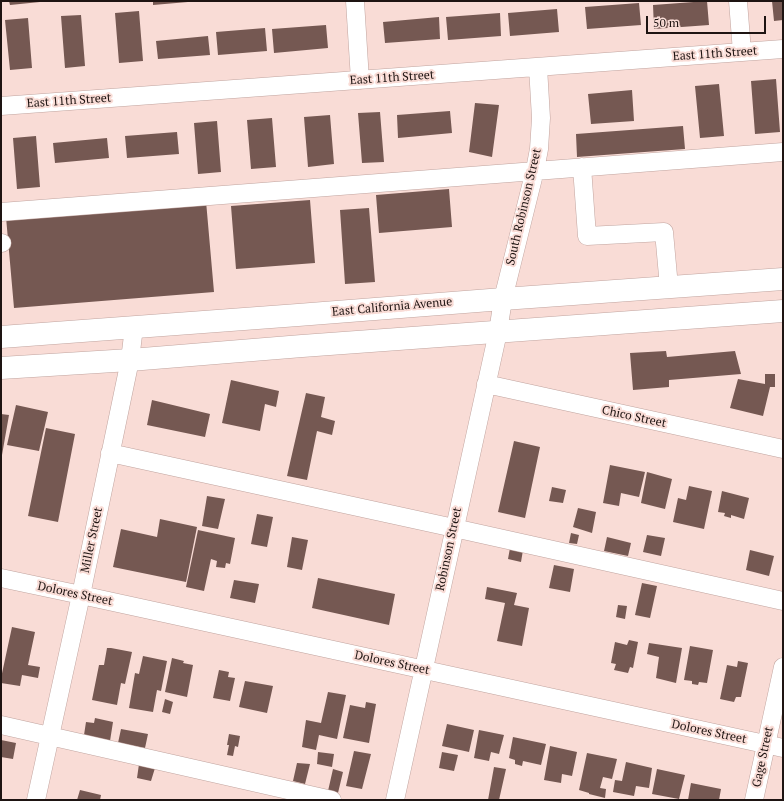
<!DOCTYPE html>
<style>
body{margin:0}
#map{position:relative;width:784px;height:801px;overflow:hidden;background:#f9dcd6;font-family:"PT Serif",serif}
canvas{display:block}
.frame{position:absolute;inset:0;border:2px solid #1e1412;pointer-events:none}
.scale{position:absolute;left:646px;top:16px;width:120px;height:18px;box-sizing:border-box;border:2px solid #1e1412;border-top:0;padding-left:5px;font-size:12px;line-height:14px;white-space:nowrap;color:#1e1412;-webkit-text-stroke:3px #f9dcd6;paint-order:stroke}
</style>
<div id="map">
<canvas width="784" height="801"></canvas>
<div class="frame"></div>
<div class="scale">50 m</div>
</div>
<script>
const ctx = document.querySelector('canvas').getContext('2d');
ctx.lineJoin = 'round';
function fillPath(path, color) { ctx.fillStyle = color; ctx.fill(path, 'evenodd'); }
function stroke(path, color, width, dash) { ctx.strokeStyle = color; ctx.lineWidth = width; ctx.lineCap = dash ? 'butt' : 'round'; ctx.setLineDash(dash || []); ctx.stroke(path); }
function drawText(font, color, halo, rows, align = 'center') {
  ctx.font = font + ' "PT Serif",serif'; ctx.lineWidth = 4; ctx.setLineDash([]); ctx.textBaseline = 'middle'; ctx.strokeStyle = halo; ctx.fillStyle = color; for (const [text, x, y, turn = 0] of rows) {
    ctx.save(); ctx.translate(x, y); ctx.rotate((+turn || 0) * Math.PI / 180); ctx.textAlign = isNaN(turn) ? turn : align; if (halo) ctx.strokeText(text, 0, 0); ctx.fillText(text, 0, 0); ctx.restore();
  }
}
const building = new Path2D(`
 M9,1h31v1l-30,3z
 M153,1h35v1l-35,3z
 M707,1l2,24 -55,4 -1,-24z
 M772,1h11v19l-9,1z
 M639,3l2,22 -54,4 -2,-22z
 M557,9l2,23 -49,4 -2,-23z
 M139,11l4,50 -24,2 -4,-50z
 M500,13l1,23 -53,4 -2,-23z
 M81,15l4,51 -20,2 -4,-52z
 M439,17l1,22 -55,4 -2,-21z
 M28,18l4,50 -22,2 -5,-50z
 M326,25l2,23 -54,5 -2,-24z
 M265,28l2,23 -49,4 -2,-23z
 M208,36l2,19 -52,4 -2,-18z
 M776,79l4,53 -25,2 -4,-53z
 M719,84l5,52 -24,2 -5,-52z
 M632,90l2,31 -43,3 -3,-30z
 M475,103l24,2 -7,52 -23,-5z
 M450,111l2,22 -54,5 -1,-23z
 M380,112l4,50 -22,1 -4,-50z
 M330,115l4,49 -26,3 -4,-50z
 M272,118l4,49 -25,2 -4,-49z
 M217,121l4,51 -23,2 -4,-51z
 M683,126l2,23 -108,8 -1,-23z
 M177,132l2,22 -52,4 -2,-22z
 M36,136l4,51 -23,2 -4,-51z
 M107,138l2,20 -54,5 -2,-20z
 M449,189l3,38 -73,6 -3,-38z
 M310,200l5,63 -79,6 -5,-63z
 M206,201l8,91 -200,16 -8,-91z
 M369,208l6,74 -30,2 -5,-74z
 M666,351l1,6 68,-6 6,23 -72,6v7l-36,3 -3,-37z
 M765,374h10v13h-5l-7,29 -33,-8 8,-29 27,5z
 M231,380l48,11 -3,16 -11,-3 -5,27 -38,-8z
 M306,393l19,4 -4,20 14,4 -3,14 -15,-4 -10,49 -20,-4z
 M152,400l58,14 -5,23 -58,-12z
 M16,405l32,7 -9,39 -32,-6z
 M1,414l8,1 -7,40h-1z
 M46,428l29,6 -17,88 -30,-6z
 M514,441l26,6 -15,71 -27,-6z
 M610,465l35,7 -6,25 -18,-4 -2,13 -16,-3z
 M647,472l25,7 -7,30 -24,-6z
 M689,486l23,5 -8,38 -31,-7 5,-24 8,2z
 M552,487l14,3 -3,13 -14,-2z
 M722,491l27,7 -5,21 -13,-4v3l-7,-2 1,-3 -7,-1z
 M207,496l18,3 -7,30 -16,-3z
 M578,508l18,4 -4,21 -19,-6z
 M257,514l16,3 -6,30 -16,-3z
 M160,519l37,8 -11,55 -73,-15 8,-38 36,8z
 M198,530l37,8 -5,26 -4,-1 -1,5 -9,-1 1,-6 -6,-2 -7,32 -18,-4z
 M571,533l8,2 -2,9 -8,-1z
 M647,535l18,3 -4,18 -18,-4z
 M292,537l16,3 -6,30 -15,-3z
 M607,537l24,6 -3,13 -24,-5z
 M510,548l13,2 -2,12 -13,-3z
 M750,550l24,6 -5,20 -23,-6z
 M554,565l20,4 -4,23 -21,-4z
 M318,578l77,16 -6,31 -77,-17z
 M234,580l25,4 -4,19 -25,-5z
 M642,583l15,3 -7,32 -15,-3z
 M487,587l30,6 -3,12 15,3 -7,38 -25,-5 8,-38 -20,-4z
 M618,605l9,1 -2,13 -9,-2z
 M12,627l23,5 -7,33 12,2 -2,11 -16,-3 -2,11 -19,-3v-5z
 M629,640l9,2 -5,26 -3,-1 -2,6 -14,-3 2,-6 -5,-1 4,-21 12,3z
 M649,643l33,5 -6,35 -20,-5 3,-21 -12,-3z
 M690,646l23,4 -6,33 -8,-1 -1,3 -6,-1v-3l-8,-1z
 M107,648h4l21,4 -7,32 -4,-1 -4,22 -25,-5 7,-35h5z
 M143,656l24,5 -6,30 -4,-1 -4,22 -24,-4 6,-35 4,1z
 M172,658l12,3 -1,2 10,2 -6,32 -22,-5z
 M738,661l10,2 -7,34h-5l-2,5 -14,-3 7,-34 10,2z
 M219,670l10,2 -1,5 7,1 -5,23 -17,-3z
 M245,681l28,5 -6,27 -28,-6z
 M328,692l18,3 -9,44 -18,-4 -3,15 -14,-3 4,-27 15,3z
 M165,699l8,3 -3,12 -8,-2z
 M366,702l10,2 -7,39 -26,-5 7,-33 15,3z
 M95,718l18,4 -3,19 -26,-6 2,-13 8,1z
 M447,724l27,6 -5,22 -27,-6z
 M121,729l27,5 -3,14 -27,-5z
 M479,730l25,5 -5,19 -8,-2 -2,9 -15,-3z
 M229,734l11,2 -2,11 -3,-1 -2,10 -6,-1 2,-10h-2z
 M513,737l33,7 -5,21 -18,-4 -1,5 -7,-2v-4l-6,-2z
 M1,740l15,3 -3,16 -12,-2z
 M550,746l27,6 -5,24 -10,-2 -1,9 -17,-3z
 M354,751l17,3 -9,35 -16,-3z
 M318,752l16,2 -2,13 -15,-3z
 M442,752l16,3 -4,16 -15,-3z
 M587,753l30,6 -5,20 -9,-2 -3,11 6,1 -1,9 -16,-4v-1l-10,-3z
 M626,762l26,6 -3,20 -13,-2 -2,10 -21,-4 2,-12 7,1z
 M297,763l13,1 -5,20 -12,-3z
 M139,764l16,4 -4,13 -14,-3z
 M494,767l12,2 -7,31h-11z
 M333,769l10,3 -5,21 -10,-2z
 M657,769l28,6 -6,24 -27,-5z
 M691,783l30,6 -2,11h-31z
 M80,790l21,5 -1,5h-23z`);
const minor = new Path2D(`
 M355,1l5,79
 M738,1l4,51
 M1,106l782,-57
 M582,167l5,69 77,-4 5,55
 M1,212l782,-60
 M1,243h1
 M486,384l297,65
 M110,453l344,75 329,73
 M1,578l80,17 702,153
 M1,725l331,75
 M36,800l45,-205 49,-235 4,-33
 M395,800l103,-468 5,-33 32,-129 4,-21 2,-31 -3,-51
 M754,800l29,-133`);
const major = new Path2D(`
 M1,337l297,-22 205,-16 280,-20
 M1,368l129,-8 172,-14 481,-35`);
const streetNames = [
 ["East 11th Street",715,54,-4],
 ["East 11th Street",392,78,-4],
 ["East 11th Street",69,101,-4],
 ["South Robinson Street",524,207,-77],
 ["East California Avenue",392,307,-5],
 ["Chico Street",634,417,12],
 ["Miller Street",92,540,-78],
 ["Robinson Street",449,549,-78],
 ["Dolores Street",75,594,12],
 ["Dolores Street",392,663,12],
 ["Dolores Street",709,732,12],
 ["Gage Street",763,757,-78]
];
fillPath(building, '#755852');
stroke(minor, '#c0a49f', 19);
stroke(major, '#c0a49f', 23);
stroke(minor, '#fff', 18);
stroke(major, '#fff', 22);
drawText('12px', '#1e1412', '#f9dcd6', streetNames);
</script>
